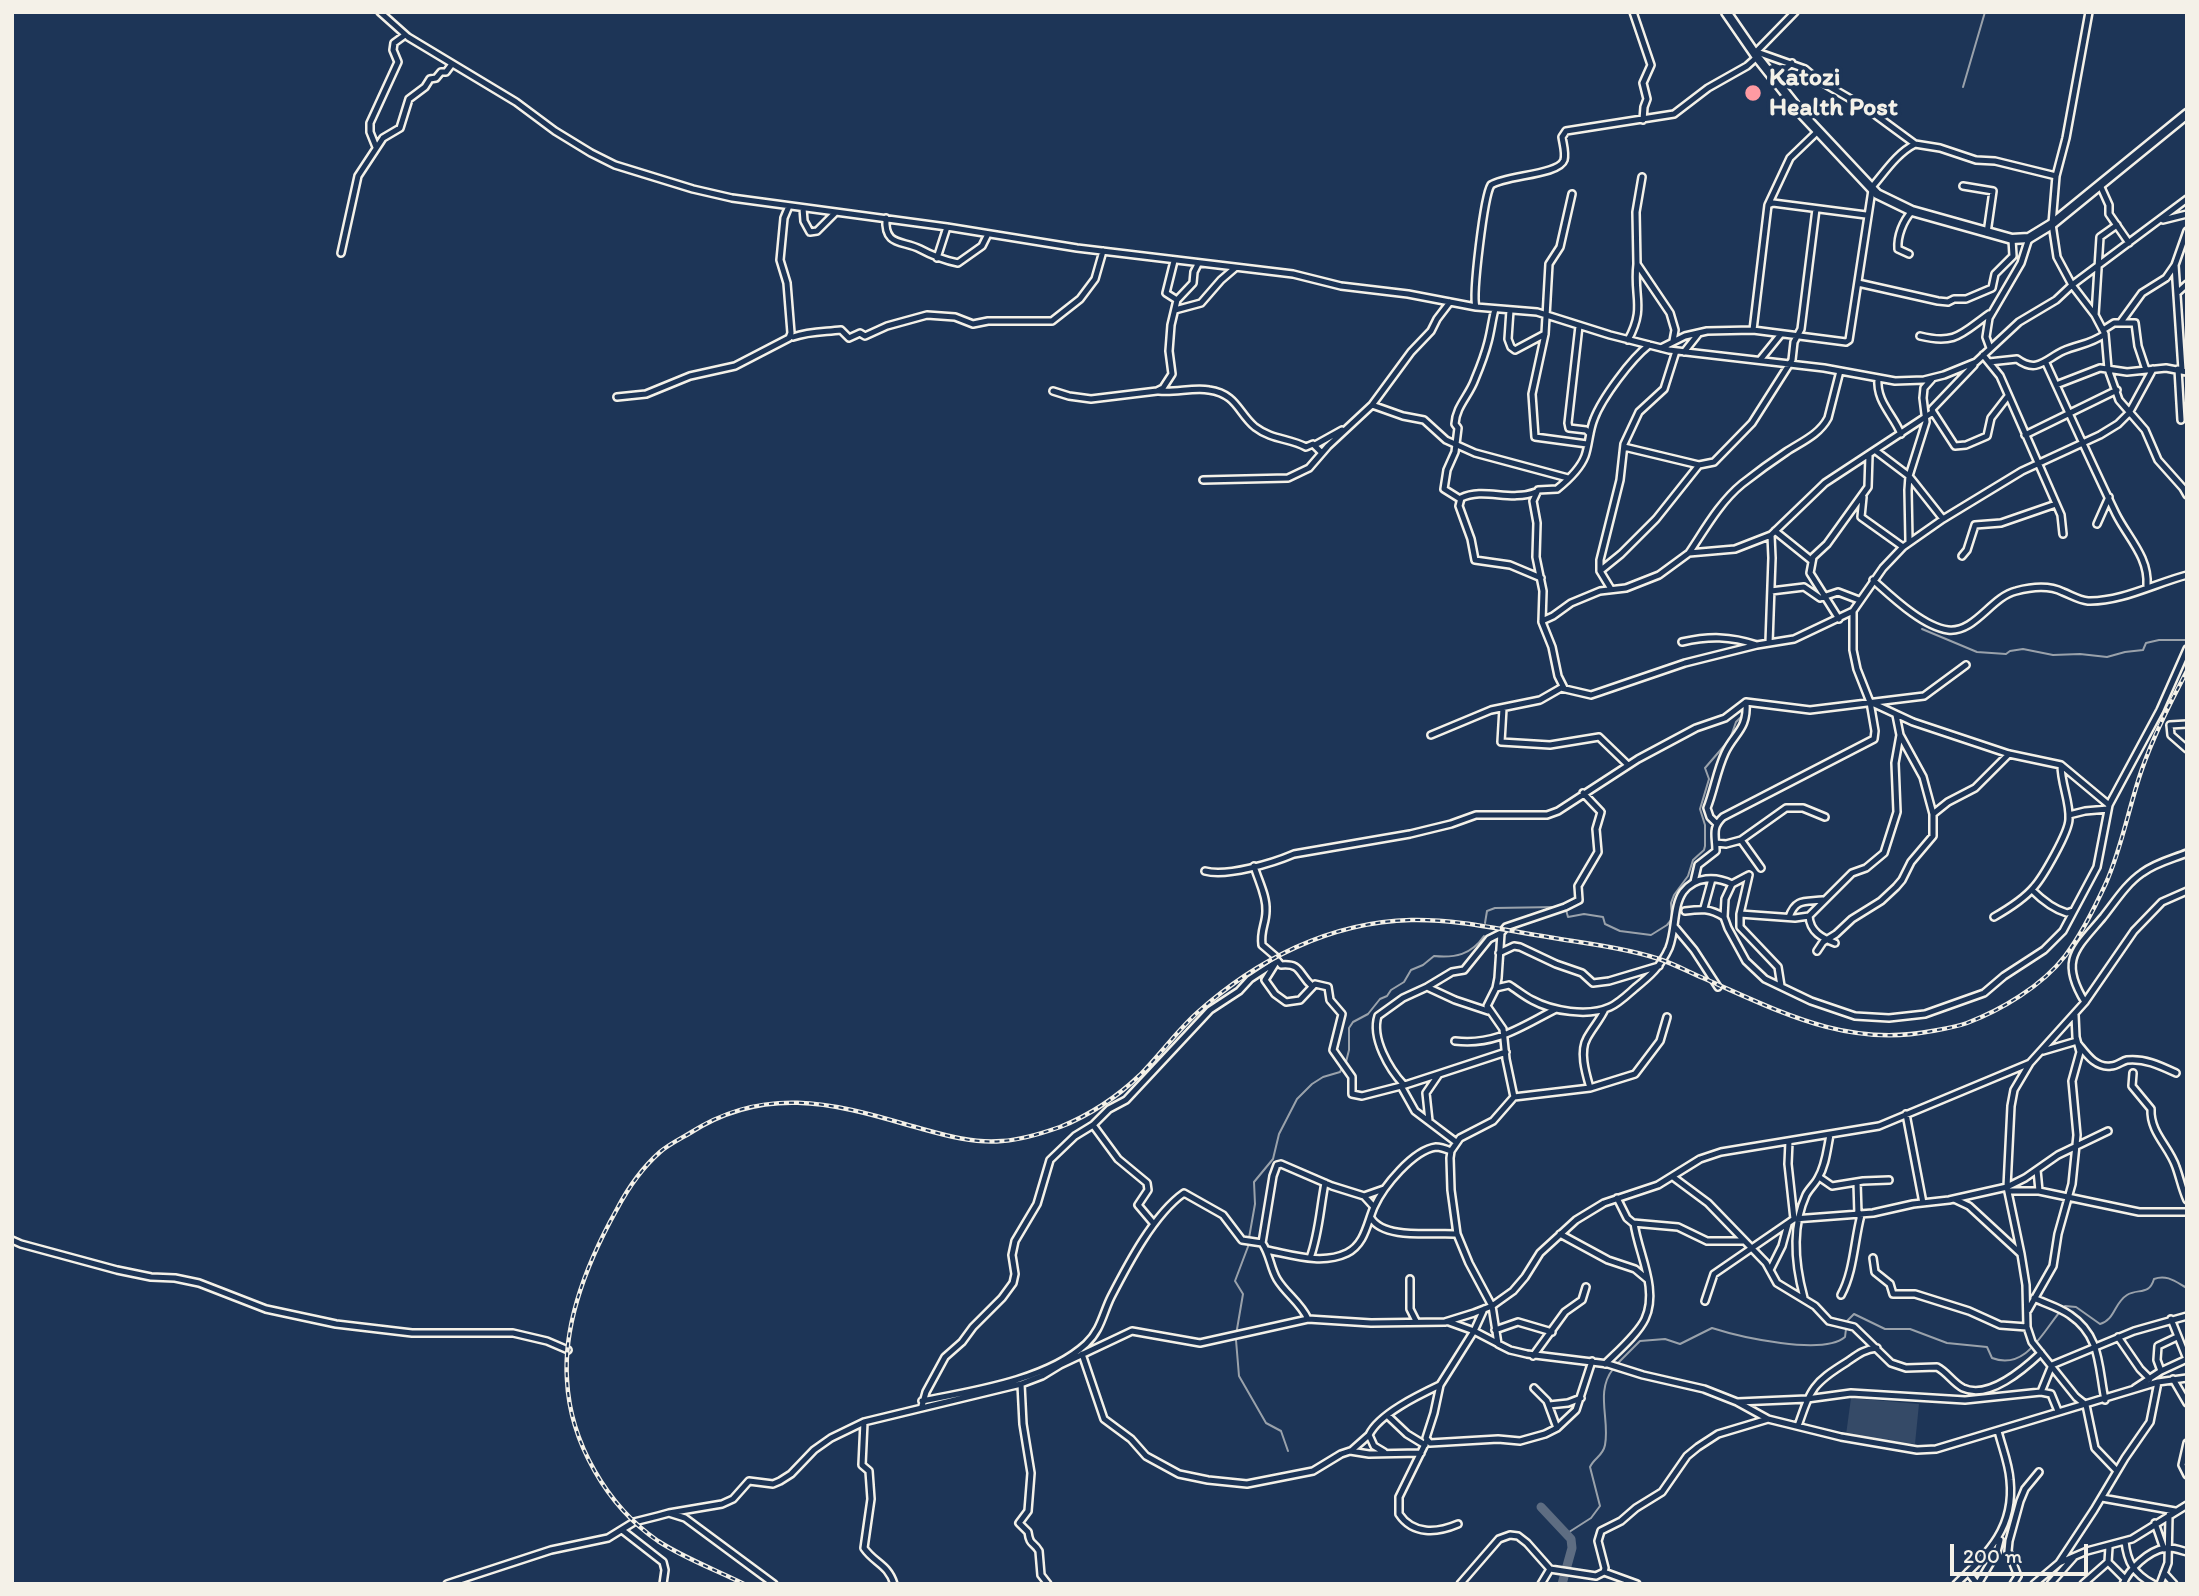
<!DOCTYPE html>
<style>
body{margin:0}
#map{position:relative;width:2199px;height:1596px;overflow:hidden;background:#1d3557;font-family:Itim,sans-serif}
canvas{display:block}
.frame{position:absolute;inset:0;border:14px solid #f4f1e8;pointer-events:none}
.scale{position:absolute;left:1950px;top:1544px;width:138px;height:32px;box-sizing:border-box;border:4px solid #f4f1e8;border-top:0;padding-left:9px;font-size:21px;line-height:24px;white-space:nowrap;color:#f4f1e8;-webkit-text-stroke:5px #1d3557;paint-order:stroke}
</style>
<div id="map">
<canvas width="2199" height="1596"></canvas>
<div class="frame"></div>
<div class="scale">200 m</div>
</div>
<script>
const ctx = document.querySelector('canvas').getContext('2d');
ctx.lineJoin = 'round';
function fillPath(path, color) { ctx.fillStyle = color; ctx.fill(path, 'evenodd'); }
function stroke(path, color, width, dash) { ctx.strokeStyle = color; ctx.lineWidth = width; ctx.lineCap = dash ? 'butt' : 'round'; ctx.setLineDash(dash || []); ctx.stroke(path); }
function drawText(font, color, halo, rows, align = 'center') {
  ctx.font = font + ' Itim,sans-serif'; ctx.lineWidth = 7; ctx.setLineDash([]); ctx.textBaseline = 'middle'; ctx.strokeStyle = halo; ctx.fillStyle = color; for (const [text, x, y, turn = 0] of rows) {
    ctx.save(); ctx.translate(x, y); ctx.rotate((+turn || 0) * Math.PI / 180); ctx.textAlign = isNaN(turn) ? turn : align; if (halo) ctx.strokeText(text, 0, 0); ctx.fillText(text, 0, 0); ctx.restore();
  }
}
const green = new Path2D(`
 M1851,1398l68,6 -4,40 -69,-9z`);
const stream = new Path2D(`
 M1963,87l22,-75
 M1922,629l55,23 29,2 4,-3 13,-2 30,6 27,-1 27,3 18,-5 18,-2 3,-7 13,-3h26
 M1566,910l2,7 16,-3 19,3 2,7 15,7 31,4 16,-10 5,-6 -1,-16 3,-8 14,-19 5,-16 11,-10 1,-4v-21l-5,-16 9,-30 -4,-11 25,-29 6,-17 8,-8
 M1485,923l2,-12 8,-3 61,-1
 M1346,1062l3,-12v-22l4,-6 15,-8 12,-15 7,-3 4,-6 13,-8 7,-12 12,-5 11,-9c21,2 37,-1 50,-20
 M1249,1238l6,-34 -1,-22 19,-23 6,-25 18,-35 15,-15 11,-7 17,-5 2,-4
 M1236,1335l7,-41 -8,-13 14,-37
 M1236,1340l3,36 27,47 15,8 7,20
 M1616,1365l24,-24 25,-2 15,5 32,-16c28,9 111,28 133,9l2,-16 7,-7 31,15h25l37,14 40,4 5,11c36,14 53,-32 73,-52l11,1 24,17c15,-4 14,-21 27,-29 11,-7 22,1 27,-16 13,-5 22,3 33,9
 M1566,1534l25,-16 9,-12 -10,-39c4,-9 13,-11 15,-22 5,-26 -10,-53 8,-76`);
const river = new Path2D(`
 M1541,1507l30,32 1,9 -10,36`);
const minor = new Path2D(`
 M380,12l28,25 108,65 39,29 36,22 24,12 78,24 39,9 215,29 130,21 216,26 48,12 67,8 68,13 61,5 73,23 59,15 155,18 71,13 29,-1 20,-5 32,-13 43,-40 37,-22 16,-15 115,-86
 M1633,12l18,53 -8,18 4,16 -3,8 -1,13
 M2089,12l-23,126 -10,38 -4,48 5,33 15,28 23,30 10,19 3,35 11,31 26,30 13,30 25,28 4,7
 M1757,52l48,17 13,11 48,28 49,36 25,4 36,12 19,1 61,15
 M1755,53l40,-41
 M1773,79l19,-16
 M376,147l-6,-15v-9l28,-61 -5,-12 1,-7 11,-8
 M1642,177l-6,35 1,52 33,49 5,17 -2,11
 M2100,185l9,20v9l20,29
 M1963,186l30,5 -6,42
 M1872,187c13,-15 25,-34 43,-43
 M1572,194l-12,53 -11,17 -4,70 -13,60 3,43 52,7
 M1768,205l22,-47 27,-26
 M803,208l1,13 6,11 7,-1 18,-18
 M1866,215l-93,-12 -5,2 -15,125 93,12 3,-2 23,-150
 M886,218c-2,29 17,22 34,31 13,7 23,11 38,14l24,-17 6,-12
 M2163,220l24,-6
 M341,253l17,-77 25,-38 17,-10 9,-29 16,-12 5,-8 6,-1 5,-6h5l6,-8
 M1909,254l-11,-5c-1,-13 5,-28 14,-38
 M937,258l10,-31
 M1174,261l-8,32 11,7
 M1858,283l80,18 10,1 6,-3h12l26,-11 3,-14 18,-18 -1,-17
 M2177,293l10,-9
 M1476,307c-4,-12 8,-111 15,-122 15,-10 68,-10 73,-25 2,-7 -1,-16 -2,-23l4,-6 108,-17 34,-26 39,-22 10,-9
 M1175,310l26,-7 20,-23 14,-12
 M1510,310l-2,29 3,8 4,3 30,-16
 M2095,315l5,-78 17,-12
 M2121,322l21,-29 24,-15 9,-13
 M1579,326l-11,97 1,5 17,2 4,4
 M2103,330l11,-7h21l3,23 8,24
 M1920,336c36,9 42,-3 69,-22
 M793,337c17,-6 31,-5 48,-7l8,8 11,-5 5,3 22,-10 40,-11 28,2 18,7 15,-3h64l28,-22 15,-20 8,-28
 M1628,340c18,-33 5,-43 9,-76
 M1661,348l24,-12 22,-5 46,-1
 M1990,348l-4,-11 3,-19 32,-55 8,-25
 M1684,352l15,-19
 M1983,355l17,21 61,139 2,19
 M1760,360l21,-26
 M1989,362l28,-3c20,15 29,0 46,-8 16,-7 26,-6 42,-17
 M2046,363c23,50 46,101 70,151 12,24 33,43 31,72
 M2178,369l3,51
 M2182,370l-7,-105 12,-34
 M1878,378c-2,24 15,36 23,56
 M2056,385l44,-17 27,4 39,-4 21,4
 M1053,391l16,5 22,3 66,-8 6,-3 9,-14 -3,-23 2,-26 6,-25 16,-17 1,-11 4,-8
 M1159,391c16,2 35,-4 50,-1 28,4 29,23 46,37 17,13 34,11 51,20l7,-3 9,9
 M617,397l29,-3 44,-18 45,-10 54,-28 2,-5 -4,-50 -7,-23 4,-42 5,-12
 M1372,405l31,11 21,4 22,20 29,13 93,25
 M1933,412l22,34 11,-1 21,-9 4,-18 17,-22
 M2025,435l92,-45
 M1315,445l27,-15
 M1624,447l75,18
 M1876,451l33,25 34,43
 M1203,480l85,-2 21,-10 19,-22 44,-41 39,-53 20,-21 6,-12 13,-17
 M1536,492c-26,10 -52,-5 -75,6l-2,8 12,33 4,21 35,5 31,13
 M1863,497l-2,20 42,30
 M1460,499l-16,-10 3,-19 8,-18 3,-24 -3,-4c1,-18 14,-28 20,-45 5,-12 10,-25 13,-37 3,-11 4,-22 7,-33
 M2097,524l12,-27
 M1775,531l36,29
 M1909,541l-1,-51 1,-14 17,-54 -3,-24 1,-10 8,-9
 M1689,553l46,-4 36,-14 54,-52 108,-71 -1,-3 42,-44
 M1962,556l5,-6 8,-25 26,-2 55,-19
 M1600,571l21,-17 35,-35 43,-54 15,-3 38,-39 40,-63 2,-18 7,-13 15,-120
 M1873,580c18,16 50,47 75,50 27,3 43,-33 68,-39 15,-4 33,-6 47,1 8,3 16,8 25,9 33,1 68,-18 99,-26
 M1611,589l-11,-18v-11l20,-80 4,-36 15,-32 25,-23 12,-38
 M1771,591l33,-4 16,11 18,-6 21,8
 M1839,619l-29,-46 3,-16 14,-13 41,-57 1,-32
 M1542,621l11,-5 18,-13 29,-12 26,-3 33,-13 30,-22c16,-24 31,-51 53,-69 14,-11 29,-22 44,-32 15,-10 33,-17 42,-34l12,-47
 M1682,642c27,-6 48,-6 75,3
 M1769,643l3,-85 -1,-23
 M1564,688l-6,-12 -6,-29 -10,-25 1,-31 -7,-34 1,-34 -4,-22 5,-11 19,-1c10,-8 23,-20 28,-33 4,-11 4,-25 9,-37 8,-21 37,-60 55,-74
 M1503,708l-2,34 49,3 49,-8 29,28
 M2187,724l-17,1 1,10 16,14
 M1431,735l60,-25 49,-10 21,-12 30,7 9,-3 85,-29 72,-18 37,-6 59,-28
 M1583,793l18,19 -5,17 2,23 -20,34 1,14 -14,7 -59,20 -5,6 -3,45 -2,10 -9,18 16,23 3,30 8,38 -21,24 -33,17 -9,13 -1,7 1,32 6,44 12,29 23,43 6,38 12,6 17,4 81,10 35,11 61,14 33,13 31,17
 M2109,805l-48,-40 -52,-11 -96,-32 -43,-20 -13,-33 -4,-19v-39l30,-43 20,-21 40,-28 79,-48 78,-36 18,-11 11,-11 24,-44
 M1933,814l15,-12 27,-14 34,-34
 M2069,815l16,-4 23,-2
 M1716,823l-6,-6 -3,-9c7,-18 10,-38 18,-55 9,-20 23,-23 21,-51
 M1741,840l20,28
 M1716,843l10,1 15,-4 45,-32h17l22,9
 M1205,871c22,6 68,-8 89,-17l116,-20 41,-10 25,-9h71l11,-4 80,-52 58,-31 29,-10 21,-16 64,8 114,-14 42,-31
 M1749,875l-9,39v13l38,40 3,19
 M1694,882l4,-17 18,-14c0,-15 -5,-23 7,-34l151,-78 1,-8 -5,-29
 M1732,884l-7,15 -1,18 4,11 18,33 19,18 46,22 44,15 34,2 36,-4 59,-21 20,-17 40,-26 19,-19 34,-64 12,-62 51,-95 27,-61
 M2032,890c10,10 21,19 35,23l6,-2
 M1704,908l8,-29
 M1685,911c16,-2 25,-3 39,6
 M1740,914l55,4 14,-2
 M1789,917c7,-19 16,-15 34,-17
 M1994,917c14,-8 30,-18 40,-30 9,-10 35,-55 35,-68 1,-18 -8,-35 -8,-54
 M1674,926l20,24 24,37
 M1835,943c-13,-5 -25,-11 -26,-27l43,-43 14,-5 18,-15 13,-41 -2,-49 5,-28
 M1817,951l6,-9 13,-8 16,-15 29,-18 15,-14 6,-7 9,-18 22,-26v-22l-10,-37 -23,-42 -4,-20
 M1499,953l15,-7 6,1 36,17 26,9 11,10 16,-2 50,-15
 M1277,960l4,5c21,-2 17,9 31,21
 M1275,964l-10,16 10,14 11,8 14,-2 15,-16 13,3 2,13 12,14 -9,36 19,27v17l10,2 39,-10 14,25 41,31
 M1427,987l28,13 33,11
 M1496,988l13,-3c8,5 15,11 23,15 20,11 56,17 78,7 9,-4 17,-12 25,-19 15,-12 26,-22 34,-40 7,-17 4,-42 14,-56 12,-16 33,-16 49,-8l17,-9
 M2085,1002c-26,-42 -9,-53 18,-85 12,-15 23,-33 39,-44 13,-10 30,-14 45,-20
 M1455,1041c41,5 67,-15 101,-32
 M2079,1045c8,10 17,23 32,21 6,0 11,-5 16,-6 18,-2 34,6 49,13
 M2043,1051l34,-10
 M2133,1073l-1,13 19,23c-1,24 18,37 25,58 4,11 6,22 11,33
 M1404,1085c-15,-16 -33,-47 -26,-69l25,-18 24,-11 25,-15 12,-2 25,-31 12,-6
 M1402,1086l37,-12
 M1590,1088c-4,-14 -11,-36 -3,-50 6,-11 13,-18 18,-29
 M1514,1097l76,-9 45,-14 25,-33 7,-24
 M1906,1114l17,89
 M1429,1121l-3,-28 13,-19 67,-22
 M1093,1125l25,34 29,24 1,7 -10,15 16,19
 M1789,1141l-1,23 6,55
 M2037,1170l2,21
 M1673,1177l35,26 58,60 11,20 38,23 14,15 25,6 37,36 15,5 31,-1c10,5 16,16 26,21 26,12 61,-19 78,-35
 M1819,1177l13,9 31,-5 26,-1
 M1857,1182l1,33
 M2008,1191h31l100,21h48
 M1364,1196l20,-7
 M1617,1198l10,20 6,5 45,4 29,14h36
 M1954,1199l15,7 52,48
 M1371,1218c13,22 63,14 86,16
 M1560,1234l48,26 27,9 12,10
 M12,1240l9,4 96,26 34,7 24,1 24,5 67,26 70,15 76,9h101l34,8 21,9
 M1262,1243l11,-67 4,-11 4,-1 51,22 32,10 10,11
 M1267,1250c26,5 55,15 80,3 18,-9 20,-30 27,-46 9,-20 39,-57 62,-60 5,0 10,2 15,4
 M1310,1258c9,-24 10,-50 15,-75
 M1873,1258l2,14 15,12 3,10h22l54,17 31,14 27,2
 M1770,1270l12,-24 6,-22
 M1410,1279v30l6,12
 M1841,1295c13,-24 13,-54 20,-80
 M1804,1298c-9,-33 -13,-70 2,-103 3,-6 9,-11 12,-17 8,-13 9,-29 12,-43
 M2034,1298c12,6 25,9 36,17 31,21 28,51 35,85
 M1705,1301l9,-27 80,-55 79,-6 40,-9 36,-4 58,-13 18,-9 33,-23 50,-24
 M1484,1309l-10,22 -34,54 -6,28 -8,25 4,5 68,-4 22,2 25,-7 12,-6 19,-18 16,-49
 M2028,1310l25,-44 5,-32 14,-50 5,-49 -5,-54 8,-29 -4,-15 -1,-22
 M2171,1319l16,40
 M1449,1322l25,9 23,12
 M1495,1330l23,-8 34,10
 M2118,1337l22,32 10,10
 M1082,1354l22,65 27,20 15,17 33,18 29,6 39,4 66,-13 28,-17 9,-3 19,3 52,-1
 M1533,1356l32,-44 17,-12 4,-13
 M1605,1364c12,-12 33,-30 40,-45 14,-30 -7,-66 -11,-96
 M2161,1371l-4,-11 1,-14 19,-9
 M2173,1379l14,24
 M1021,1384l2,40 8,49 -3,38 -9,12 9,9c2,14 5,9 11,19l2,24 7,9
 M1534,1388l13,13 10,27
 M2135,1388l26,-17 26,-12
 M2041,1392l11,-27 82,-34 53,-15
 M922,1401c51,-10 125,-21 164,-57 15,-14 17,-31 25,-47 17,-33 43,-83 73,-104l39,22 19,25 20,3c8,11 8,24 15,36 9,15 23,23 31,40
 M1738,1402l69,-3 44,-6 114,7 76,-8 10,2 7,17
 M1549,1405l19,-2 13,-5
 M922,1406l4,-14 19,-35 17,-15 11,-15 29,-29 11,-15 2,-9 -3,-19 3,-14 22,-37 13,-44 25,-24 18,-11 16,-16 17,-9 84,-90 29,-19 11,-12 26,-17v-5l-14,-12c-2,-15 4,-21 4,-34 1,-15 -8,-31 -12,-45
 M1388,1416l19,18 18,11
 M864,1422l-2,43 7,6 2,28 -7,49c10,15 24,16 30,36
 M1798,1426c13,-38 15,-43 49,-64 10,-7 17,-13 30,-14
 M1427,1440l-28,57v17c14,21 38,19 59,10
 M2187,1443l-5,22 5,10
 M1351,1451l18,-16
 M1384,1452l-10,-6 -5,-11c10,-21 50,-40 71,-50
 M2117,1471l-22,-23 -9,-43 -10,-8 -44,-55 -5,-15 -1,-42 -5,-31 -14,-67 4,-81 3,-16 16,-27 55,-61 49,-71 28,-29 25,-11
 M2102,1498l73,13
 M669,1513l53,-9 11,-5 16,-18 24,3 7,-3 11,-7 23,-24 17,-12 33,-16 157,-38 21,-8 18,-11 72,-34 68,12 108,-24 63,4 74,-1 29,-9 18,-7 21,-15 12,-14 15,-24 36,-33 28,-17 54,-18 42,-26 21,-7 158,-26 151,-63
 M2155,1523l9,26
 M622,1530l41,32 2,8 -2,14
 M2125,1541c2,21 9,33 28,43
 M2109,1547l-1,15 17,17
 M2059,1563l35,-53 31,-52 25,-36 8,-40
 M1604,1572l33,12
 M1968,1572l9,12
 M2164,1573l10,11
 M447,1584l104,-34 57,-12 26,-16 24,-6 11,-3 16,5 89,66
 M1460,1584l39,-45 11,-4 8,1 9,7 23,26 46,7 8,-4 1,-4 -7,-27 3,-10 20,-10 15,-13 26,-16 25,-36 11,-9 20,-13 50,-15 73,18 76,13 19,-1 222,-67 29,-4
 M1541,1584l9,-15
 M1956,1584c32,-31 59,-56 54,-104 -1,-16 -8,-33 -12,-49
 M1978,1584l19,-32 3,-12
 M2013,1584l5,-8 -10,-25 1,-10 11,-40 5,-12 14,-17
 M2034,1584l25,-21 28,-12 45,-12 55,-34
 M2050,1584l24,-27
 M2083,1584l25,-22
 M2123,1584c6,-15 25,-33 42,-36 7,-1 15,2 22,4
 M2160,1584l8,-21 1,-48`);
const primary = new Path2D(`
 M1726,12l31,45 45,57 75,80 35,17 100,28 17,-1 23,-14 135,-110`);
const rail = new Path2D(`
 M744,1584c-28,-14 -60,-26 -86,-43 -51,-35 -88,-99 -91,-161 -4,-59 22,-121 50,-171 10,-19 26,-42 43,-57 8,-7 20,-13 30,-19 73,-47 141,-31 218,-8 30,8 62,19 94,16 18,-1 41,-8 58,-14 30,-12 57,-30 80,-52 20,-20 36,-43 57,-62 59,-53 133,-91 214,-93 44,-1 88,9 131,16 39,7 79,11 117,23 15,5 30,13 44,19 76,33 143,70 229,53 11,-2 24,-4 35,-8 34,-13 75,-37 98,-67 16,-21 30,-49 41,-73 16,-36 23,-77 36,-114 12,-34 28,-66 45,-98`);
const markers = [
 [1753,93,9,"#ff9aa2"]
];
const poiNames = [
 ["Katozi",1769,78],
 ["Health Post",1769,108]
];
fillPath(green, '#354a67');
stroke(stream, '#9aa2ab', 2);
stroke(river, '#5e6d82', 9);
stroke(minor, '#f4f1e8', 10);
stroke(primary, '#f4f1e8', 13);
stroke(minor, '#1d3557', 5);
stroke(primary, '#1d3557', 8);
stroke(rail, '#f4f1e8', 4.5);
stroke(rail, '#1d3557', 2, [5]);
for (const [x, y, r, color] of markers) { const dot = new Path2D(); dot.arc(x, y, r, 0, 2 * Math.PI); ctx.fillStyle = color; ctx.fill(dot); stroke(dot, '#1d3557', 2.5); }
drawText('bold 26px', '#f4f1e8', '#1d3557', poiNames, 'left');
</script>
